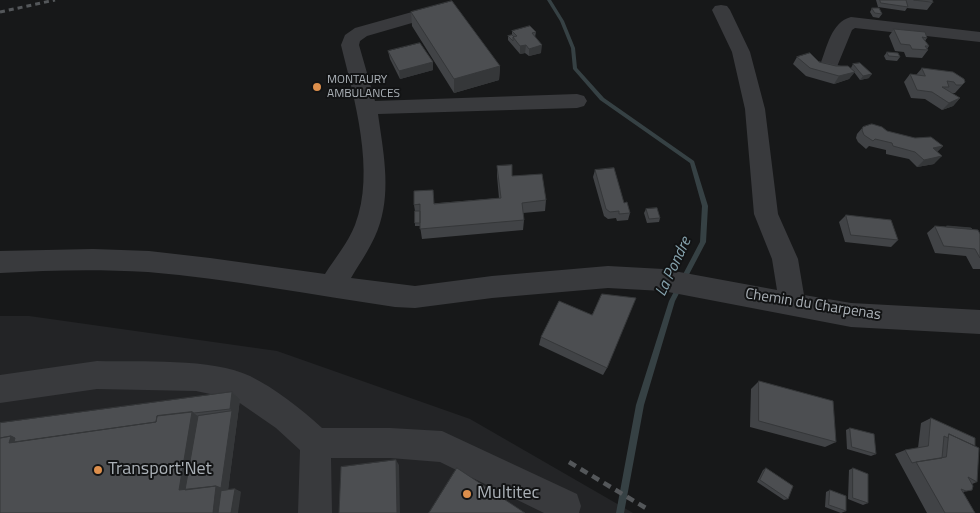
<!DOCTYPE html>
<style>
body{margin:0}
canvas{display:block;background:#171819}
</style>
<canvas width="980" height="513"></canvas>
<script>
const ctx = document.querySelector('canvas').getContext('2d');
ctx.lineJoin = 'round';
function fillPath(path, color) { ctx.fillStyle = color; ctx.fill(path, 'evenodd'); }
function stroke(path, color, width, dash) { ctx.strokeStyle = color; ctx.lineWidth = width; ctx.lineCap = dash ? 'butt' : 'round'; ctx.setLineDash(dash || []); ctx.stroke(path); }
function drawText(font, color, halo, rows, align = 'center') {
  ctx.font = font + ' "Titillium Web",sans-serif'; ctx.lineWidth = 4; ctx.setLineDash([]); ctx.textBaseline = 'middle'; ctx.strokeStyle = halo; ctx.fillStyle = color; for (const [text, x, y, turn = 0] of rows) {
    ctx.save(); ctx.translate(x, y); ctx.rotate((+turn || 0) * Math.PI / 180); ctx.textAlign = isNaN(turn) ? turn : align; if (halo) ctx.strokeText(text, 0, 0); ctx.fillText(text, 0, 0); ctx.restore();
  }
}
const built = new Path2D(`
 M0,316h29l248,35 193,68 163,94h-633z`);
const stream = new Path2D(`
 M547,0h4l13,21 11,27 2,20 27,30 90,63 14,45 -2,36 -31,59 -31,104 -20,108h-8l20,-108 33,-104 31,-59 2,-36 -12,-43 -90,-63 -27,-31 -2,-21 -11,-27z`);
const minor = new Path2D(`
 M437,5l6,1 3,4 -3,4 -76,22 -7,5 -1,4 16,56 202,-7 7,2 3,5 -3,5 -7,2 -199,6c5,36 13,74 2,109 -6,20 -19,38 -29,55l64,8 77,-10 116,-10 55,3 114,21 -5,-31 -18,-45 -9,-105 -13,-57 -20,-42 3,-4 6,-1 6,1 3,4 20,42 15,57 13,105 20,45 6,36 47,8 129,7v24l-129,-7 -188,-36 -55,-3 -116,10 -77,10 -20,-1c-82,-12 -164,-28 -247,-35 -50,-3 -99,-2 -148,1v-22l93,-2 56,2 61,7 115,16c10,-16 23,-31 30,-49 21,-53 -1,-127 -14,-180l4,-10 10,-7z
 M851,17l129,15v10l-125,-14 -3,2 -16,39 -7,2 -7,-2 -2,-4c7,-17 11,-43 31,-48z
 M97,361c42,1 116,-3 153,15 26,13 50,32 72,52h68l52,3 135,63 4,12 -2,7h-35l-104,-51 -50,-4h-59l1,55h-34l2,-63 -24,-22 -42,-29 -38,-8 -99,-2 -97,14v-28z`);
const railFar1 = new Path2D(`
 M0,12l55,-12`);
const rail = new Path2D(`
 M569,462l80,48`);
const wall = new Path2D(`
 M876,0h56l1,2 -6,8 -20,-2 -2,3 -27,-4z
 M872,8l10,6 -3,4 -6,-1 -3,-5z
 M411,12l89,54 -1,14 -45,13 -42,-67z
 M894,29l33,9 -2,3 4,5 -2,3 1,1 -6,8 -16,-1 -2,-5 -9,-1 -6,-15z
 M512,31l24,1 -1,5 6,16 -12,3 -4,-3 -5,1 -12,-14v-4l4,-1z
 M388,51l45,11v8l-33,9 -10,-20z
 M887,52l13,5 -3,4 -11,-1 -2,-4z
 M797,57l54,11 2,-4 16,14 -9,2 -6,-8 -5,7 -15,5 -28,-8 -13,-12z
 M922,68l43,14 -10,11h-3l8,5 -7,8 -11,4 -17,-11 -14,-1 -7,-16 6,-8 6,1z
 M863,127l24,4 56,15 -6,6 -3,12 -17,3 -8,-8 -23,-5v-4l-17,-4 -3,3 -8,-7 -2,-4 1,-4z
 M497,166l15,10 34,24 -1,11 -22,2 1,7 -1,10 -101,9 -2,-13h-5v-15l-1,-6 85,-7 -2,-22z
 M595,170l29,33 6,10 -2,7 -11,1 -1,-3 -8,1 -4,-3 -11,-39z
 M646,209l14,9 -1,4 -12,1 -3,-10z
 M846,215l52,25 -7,7 -46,-5 -6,-20z
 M935,226l37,3 8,5v35h-7l-7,-13 -31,-3 -8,-20z
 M592,315l15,53 -4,7 -64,-30 2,-8z
 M759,381l77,61 -11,5 -75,-20 1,-38z
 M232,392l8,7 -12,91 7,-1 6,3 -241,21z
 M931,418l44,28 2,36 -5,2v6l-9,2 12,21h-48l-32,-59 10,-4 13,-2 3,-25z
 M850,428l26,26 -5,2 -24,-7 -1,-19z
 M766,468l22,31 -4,1 -27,-18 6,-12z
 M853,468l15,35 -5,2 -15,-6 1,-29z
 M830,490l16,21 -5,2 -16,-6 1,-15z`);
const shadedWall = new Path2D(`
 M526,45l-1,8 -5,1v-8z
 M542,45l-1,8 -12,3v-7z
 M433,62v8l-33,9 -1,-8z
 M500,66l-1,14 -45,13v-14z
 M855,72l-6,7 -15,5 5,-8z
 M872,74l-3,4 -9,2 3,-4z
 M960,98l-7,8 -11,4 7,-7z
 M943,146l-8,7 -2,-5z
 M942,156l-8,8 -17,3 7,-7z
 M232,392l8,7 -15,114h-12l3,-27 16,-75 -2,-2z
 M192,412l12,8 -11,72 -14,-2z
 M11,436l16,6 -18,1z
 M396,460l3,5 1,48h-3z
 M235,489l6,3 -3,21h-7z`);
const building = new Path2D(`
 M880,0h26l2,7 -27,-4z
 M914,0h18l1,2z
 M452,1l48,65 -46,13 -43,-67z
 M872,8h7l3,6 -7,-1z
 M530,26l6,6 -4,1 10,12 -13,4 -3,-4 -6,1 -7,-9 4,-1 -5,-5z
 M894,29l31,3 2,6 -5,-1 7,9h-4l3,4 -16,-1 -2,-4 -9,-1z
 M512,35l2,2h-1v4l-5,-5z
 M420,43l13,19 -34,9 -11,-20z
 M887,52l11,1 2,4 -11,-1z
 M810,53l9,9 17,4h12l7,6 -16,4 -29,-8 -13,-11z
 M860,63l12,11 -9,2 -10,-12z
 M922,68l31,4 11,7 1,3 -3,3h-6l-2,-3 -7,-1 2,6h-7l18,11 -11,5 -17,-11 -15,-2 -7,-16 15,2z
 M872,124l10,3 5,4 28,7 16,-1 12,9 -10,2 9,8 -18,4 -9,-8 -22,-6 -1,-3 -17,-4 -2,2 -9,-6 -2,-5 1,-3z
 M512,165v11l30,-2 4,26 -24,3 2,17 -104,9v-25l-6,1v-14l19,-1 1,14 67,-6 -4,-32z
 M614,168l10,35 3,-1 3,11 -11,1v-3l-9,1 -4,-3 -11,-39z
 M657,208l3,10 -11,1 -3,-10z
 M415,211h5v12h-5z
 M846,215l45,5 7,20 -47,-5z
 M935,226l43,4 2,4v24l-5,-9 -31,-3z
 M947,226l24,2 1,1 -25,-2z
 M602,294l34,4 -29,70 -66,-31 18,-36 33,14z
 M759,381l74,20 3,41 -77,-21z
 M232,392l-2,17 -36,4 -2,-1 -35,4 -1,6 -142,20 1,-4 -4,-2 -11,2v-15z
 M232,411l-11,77 -5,-2 -31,4 13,-74z
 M192,412l-13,78 37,-4 -3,27h-213v-75l11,-2 -2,7 147,-21 1,-6z
 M931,418l44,20v8l-26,-12 -1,4 -4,-2 -2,22 -26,4 -4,1 -7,-13 23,-4z
 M850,428l24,6 2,20 -24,-7z
 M949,434l30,14 -2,34 -9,-5 5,9 -1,4 -6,1 -5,-2 14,24h-30l-29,-51 30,-5z
 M396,460l1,53h-58l2,-46z
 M457,468l68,45h-96z
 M766,468l27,18 -5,13 -28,-19z
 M853,468l15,6v29l-15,-5z
 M235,489l-4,24h-13l3,-22z
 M830,490l16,6v15l-17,-6z`);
const markers = [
 [317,87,5,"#dd8f4c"],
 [98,470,5,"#dd8f4c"],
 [467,494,5,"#dd8f4c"]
];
const farPoinames = [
 ["MONTAURY",327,80],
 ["AMBULANCES",327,94]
];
const streetNames = [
 ["Chemin du Charpenas",813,305,9]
];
const waterNames = [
 ["La Pondre",674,267,-65]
];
const nearPoinames = [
 ["Transport'Net",108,470],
 ["Multitec",477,494]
];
fillPath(built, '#232426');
fillPath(stream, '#364144');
fillPath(minor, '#393a3d');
stroke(railFar1, '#54575a', 3, [5, 4]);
stroke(rail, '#54575a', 4.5, [8, 5.5]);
fillPath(wall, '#414346');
fillPath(shadedWall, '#353739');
fillPath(building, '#4c4e51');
stroke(building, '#353739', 1);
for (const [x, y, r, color] of markers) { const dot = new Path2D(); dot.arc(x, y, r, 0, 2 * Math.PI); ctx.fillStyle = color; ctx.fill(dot); stroke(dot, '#121314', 2); }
drawText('12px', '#abb1b7', '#121314', farPoinames, 'left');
drawText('15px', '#abb1b7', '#121314', streetNames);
drawText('italic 16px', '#86a3ae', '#121314', waterNames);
drawText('18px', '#abb1b7', '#121314', nearPoinames, 'left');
</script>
